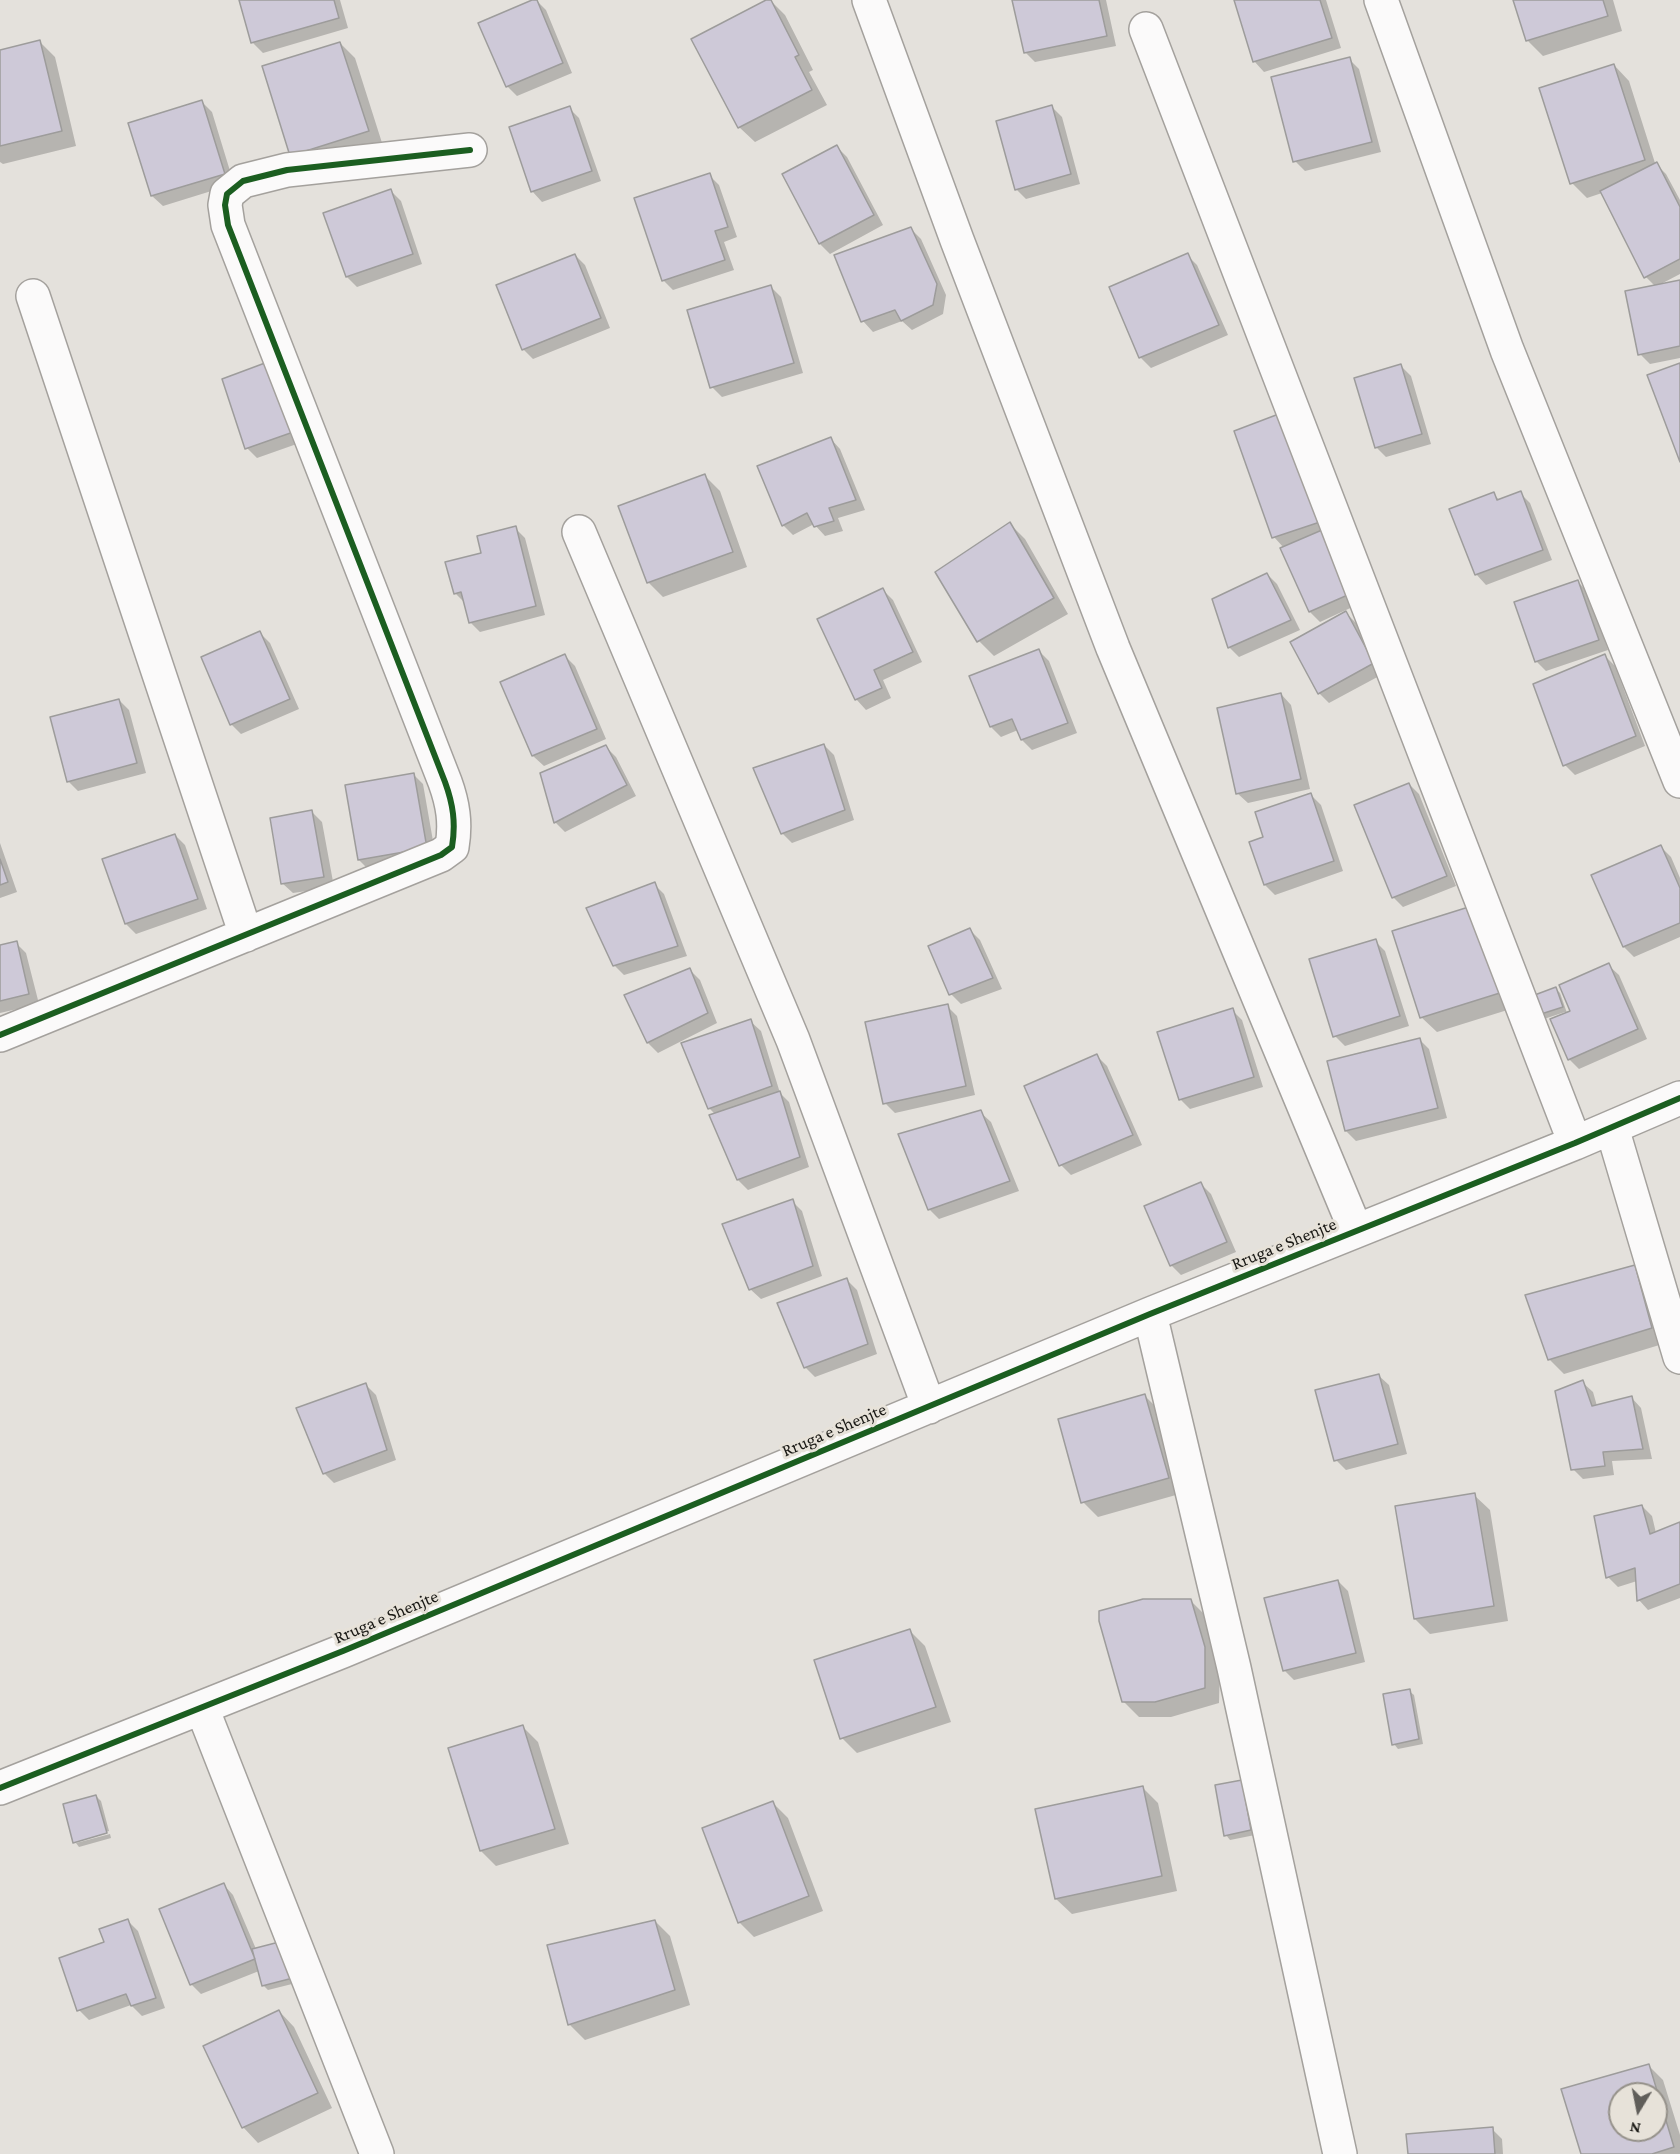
<!DOCTYPE html>
<style>
body{margin:0}
#map{position:relative;width:1680px;height:2154px;overflow:hidden;background:#e4e1dc;font-family:"Crimson Pro",serif}
canvas{display:block}
.north{position:absolute;left:1608px;top:2082px;width:60px;height:60px;box-sizing:border-box;background:#e7e2d9;border:2px solid #95918a;border-radius:50%;rotate:190deg;font-size:16px;font-weight:700;line-height:24px;text-align:center;color:#191814}
.north::after{content:'';display:block;margin:auto;width:21px;height:27px;background:#605e5a;clip-path:polygon(50% 0,100% 100%,50% 72%,0 100%)}
</style>
<div id="map">
<canvas width="1680" height="2154"></canvas>
<div class="north">N</div>
</div>
<script>
const ctx = document.querySelector('canvas').getContext('2d');
ctx.lineJoin = 'round';
function fillPath(path, color) { ctx.fillStyle = color; ctx.fill(path, 'evenodd'); }
function stroke(path, color, width, dash) { ctx.strokeStyle = color; ctx.lineWidth = width; ctx.lineCap = dash ? 'butt' : 'round'; ctx.setLineDash(dash || []); ctx.stroke(path); }
function drawText(font, color, halo, rows, align = 'center') {
  ctx.font = font + ' "Crimson Pro",serif'; ctx.lineWidth = 6; ctx.setLineDash([]); ctx.textBaseline = 'middle'; ctx.strokeStyle = halo; ctx.fillStyle = color; for (const [text, x, y, turn = 0] of rows) {
    ctx.save(); ctx.translate(x, y); ctx.rotate((+turn || 0) * Math.PI / 180); ctx.textAlign = isNaN(turn) ? turn : align; if (halo) ctx.strokeText(text, 0, 0); ctx.fillText(text, 0, 0); ctx.restore();
  }
}
const shadow = new Path2D(`
 M240,0h100l8,28 -85,25 -10,-10z
 M536,0l10,10 26,63 -55,23 -10,-10z
 M770,0l15,15 28,55 -4,2 18,33 -72,37 -16,-15z
 M1014,0h92l10,46 -81,16 -10,-10z
 M1235,0h91l15,48 -77,24 -10,-11z
 M1515,0h98l9,31 -79,25 -15,-15z
 M40,42l15,15 21,89 -73,18 -3,-2v-111z
 M340,43l15,15 28,88 -76,24 -44,-103z
 M1349,59l10,10 22,83 -76,19 -10,-10z
 M1614,65l15,16 26,82 11,11 14,26v74l-21,11 21,-3v76l-30,6 -10,-10 15,-68 -9,-9 -44,-84 -15,5 -15,-15z
 M202,102l10,10 22,72 -71,22 -11,-10 -22,-72z
 M1052,107l10,10 18,67 -54,15 -10,-10z
 M569,108l10,10 22,63 -59,21 -10,-11z
 M837,147l10,10 36,68 -53,29 -10,-10 -36,-69z
 M709,175l10,10 18,52 -13,5 10,28 -61,20 -10,-10z
 M391,191l10,10 21,63 -65,23 -10,-10z
 M911,229l10,10 25,56 -3,19 -31,16 -10,-9 -29,11 -10,-11 -27,-66z
 M575,255l10,10 25,63 -77,31 -10,-10z
 M1187,255l10,10 31,70 -77,33 -10,-10 -30,-70z
 M771,287l10,10 22,76 -81,24 -10,-10z
 M1401,366l10,10 20,68 -45,13 -10,-10z
 M224,380l84,60 -51,18 -10,-10z
 M1284,414l75,190 -39,18 -10,-10 -26,-64 -10,-11 -38,-105z
 M830,438l10,11 25,61 -27,8 5,13 -18,5 -11,-12 -21,11 -10,-10z
 M705,476l15,15 27,76 -84,30 -15,-15z
 M1520,493l10,10 22,57 -66,25 -10,-11 18,-80 6,7z
 M1010,524l15,15 43,75 -74,42 -15,-15 -42,-69z
 M515,528l10,10 20,77 -65,17 -10,-10 -5,-19 -10,-10 28,-39z
 M1267,574l10,10 23,46 -61,27 -10,-10z
 M1578,582l10,10 20,58 -62,21 -10,-10z
 M883,590l10,10 29,62 -39,18 8,18 -25,12 -10,-11 -37,-80z
 M1346,613l10,10 27,51 -54,29 -10,-10z
 M260,633l10,10 29,66 -58,25 -10,-10z
 M1039,651l10,10 28,72 -45,17 -10,-10 -4,-10 -17,7 -10,-10z
 M565,656l10,10 31,73 -62,27 -11,-10 -31,-74z
 M1605,656l10,10 30,80 -70,29 -10,-10 -30,-80z
 M1281,694l10,11 19,84 -62,14 -11,-10z
 M119,700l10,10 17,63 -68,18 -10,-10z
 M824,745l10,10 20,65 -62,23 -10,-10z
 M606,747l10,10 20,39 -71,36 -9,-9 -14,-49z
 M413,774l10,10 13,74 -67,12 -10,-10z
 M1409,784l10,10 37,92 -53,21 -10,-10z
 M1311,795l10,10 22,66 -68,24 -10,-10 -14,-42 14,-5z
 M312,812l10,10 12,65 -41,6 -11,-10z
 M175,835l10,10 22,64 -71,25 -10,-10 -22,-64z
 M0,843l17,49 -17,6z
 M1661,847l10,10 9,21v59l-46,20 -10,-10 -31,-71z
 M654,884l10,10 23,62 -63,19 -10,-10z
 M1474,907l43,100 -80,25 -16,-15z
 M970,930l10,10 22,49 -41,15 -10,-10 -21,-47z
 M1375,941l10,10 24,75 -64,20 -10,-10z
 M16,943l10,10 13,51 -39,9v-66z
 M1608,965l11,10 28,64 -68,30 -10,-10 -4,-47 -21,7 -4,-5 16,-25 4,4 7,20 5,-2z
 M690,970l10,10 17,43 -59,30 -10,-10 -22,-47z
 M947,1006l10,10 18,79 -80,18 -10,-10z
 M1232,1010l10,10 21,67 -73,22 -10,-10z
 M750,1021l11,10 19,62 9,9 20,65 -61,23 -10,-10 -22,-65 -7,-7z
 M1419,1039l10,10 18,69 -91,23 -10,-10z
 M1097,1056l10,10 35,79 -71,30 -10,-10 -35,-79z
 M980,1112l11,10 28,69 -80,28 -10,-10z
 M1201,1184l10,10 25,58 -55,23 -10,-10z
 M792,1201l10,10 20,65 -61,23 -11,-10z
 M1634,1267l16,15 16,61 -102,31 -15,-15z
 M847,1280l10,10 20,64 -62,23 -10,-10z
 M1378,1375l11,10 18,69 -61,16 -10,-10z
 M1582,1382l11,10 4,14 34,-9 10,11 11,51 -40,2 2,14 -31,4 -10,-10z
 M366,1385l10,10 20,65 -62,23 -10,-10z
 M1145,1396l15,15 23,82 -85,24 -15,-15z
 M1474,1495l16,15 18,111 -78,13 -15,-15z
 M1642,1506l10,10 4,17 24,-9v74l-32,12 -9,-10 -2,-19 -19,6 -10,-10z
 M1338,1581l10,10 17,71 -71,18 -10,-10z
 M1191,1601l15,15 14,47 -1,40 -48,14h-32l-16,-16z
 M909,1630l16,16 26,76 -94,31 -15,-15z
 M1409,1691l5,4 9,49 -25,5 -4,-5z
 M523,1727l15,15 31,102 -73,22 -15,-15z
 M1246,1786l9,49 -25,5 -4,-5z
 M1143,1788l15,15 19,88 -105,23 -16,-15z
 M96,1796l5,5 8,30 -34,9v3v-1z
 M773,1803l15,15 35,93 -69,26 -15,-15z
 M110,1834l1,4 -32,9 -3,-4z
 M223,1884l10,11 23,54 40,34 -28,7 -5,-5 -4,-14 -58,23 -10,-10z
 M128,1921l10,10 27,77 -23,8 -11,-11 -42,15 -10,-10 27,-67z
 M655,1921l15,15 20,69 -105,35 -15,-15 -21,-79z
 M279,2011l15,16 38,81 -74,35 -15,-16z
 M1648,2065l15,15 17,55v19h-98l-19,-64zM1620,2094h36v36h-36z
 M1492,2129l10,10 1,15h-93z`);
const building = new Path2D(`
 M239,0h95l5,18 -88,25z
 M532,0h5l26,63 -57,24 -28,-64z
 M766,0h5l28,55 -4,2 17,33 -74,38 -47,-89z
 M1012,0h87l8,36 -83,17z
 M1234,0h86l12,38 -79,24z
 M1513,0h90l5,16 -82,25z
 M40,40l22,91 -62,15v-96z
 M340,42l29,89 -79,25 -28,-90z
 M1350,57l22,85 -79,20 -22,-85z
 M1614,64l31,96 -75,24 -31,-96z
 M202,100l23,74 -74,22 -23,-73z
 M1052,105l19,69 -56,16 -19,-69z
 M570,106l22,65 -61,21 -22,-65z
 M837,145l37,70 -55,29 -37,-70z
 M1657,162l23,45v52l-36,19 -44,-87z
 M710,173l18,54 -13,4 10,29 -63,21 -28,-83z
 M391,189l22,65 -67,23 -23,-64z
 M911,227l26,57 -4,21 -32,16 -6,-11 -34,12 -27,-67z
 M1188,253l31,72 -80,33 -30,-71z
 M575,254l26,64 -79,32 -26,-65z
 M1680,280v66l-42,9 -13,-64z
 M771,285l23,78 -84,25 -23,-78z
 M273,360l26,70 -54,19 -23,-70z
 M1680,363v99l-33,-87z
 M1401,364l21,70 -47,14 -21,-70z
 M1284,412l39,109 -51,17 -38,-107z
 M831,437l25,63 -27,8 5,13 -20,6 -7,-14 -25,13 -25,-60z
 M705,474l28,78 -86,31 -29,-77z
 M1521,491l22,59 -68,25 -26,-66 45,-17 3,8z
 M1010,522l44,76 -77,44 -42,-70z
 M516,526l20,80 -67,17 -8,-31 -7,2 -9,-32 36,-9 -4,-17z
 M1322,530l28,64 -41,18 -29,-64z
 M1267,573l24,47 -63,28 -16,-49z
 M1578,580l21,60 -64,22 -21,-60z
 M883,588l30,64 -39,18 8,18 -27,12 -38,-81z
 M1346,611l28,52 -56,31 -28,-52z
 M260,631l30,68 -60,26 -29,-68z
 M1039,649l29,74 -47,17 -9,-21 -22,8 -21,-51z
 M565,654l32,75 -65,27 -32,-74z
 M1605,654l31,82 -73,30 -30,-82z
 M1281,693l20,86 -65,15 -19,-86z
 M119,699l18,64 -70,19 -17,-65z
 M824,744l21,66 -64,24 -28,-66z
 M606,745l21,40 -73,38 -14,-50z
 M414,773l13,75 -69,12 -13,-75z
 M1409,783l38,93 -55,22 -38,-93z
 M1311,793l23,68 -70,24 -15,-43 14,-5 -8,-25z
 M312,810l12,67 -43,7 -11,-66z
 M175,834l23,65 -73,25 -23,-65z
 M1661,845l19,43v35l-57,24 -32,-72z
 M0,859l8,23 -8,3z
 M655,882l23,64 -65,20 -27,-58z
 M1475,905l28,87 -83,26 -28,-87z
 M970,928l23,50 -44,17 -21,-49z
 M1376,939l24,77 -67,21 -24,-78z
 M17,941l12,53 -29,7v-56z
 M1609,963l29,66 -70,31 -18,-41 20,-8 -11,-26z
 M690,968l18,45 -61,30 -23,-48z
 M1556,987l7,20 -25,8 -6,-19z
 M948,1004l18,82 -83,18 -18,-82z
 M1233,1008l21,69 -75,23 -22,-68z
 M751,1019l21,67 -64,23 -27,-66z
 M1420,1038l18,70 -93,23 -18,-70z
 M1097,1054l36,81 -74,31 -35,-80z
 M780,1091l20,66 -63,23 -28,-65z
 M981,1110l29,71 -82,29 -30,-76z
 M1201,1182l26,60 -57,24 -26,-60z
 M793,1199l20,67 -64,24 -27,-66z
 M1635,1265l17,63 -104,32 -23,-65z
 M847,1278l21,66 -64,24 -27,-65z
 M1379,1374l19,70 -64,17 -19,-71z
 M1583,1380l9,26 40,-10 11,53 -40,3 2,14 -34,4 -16,-79z
 M366,1383l21,67 -64,24 -27,-66z
 M1145,1394l24,84 -88,25 -23,-84z
 M1475,1493l19,113 -80,13 -19,-113z
 M1642,1505l8,29 30,-12v62l-43,17 -2,-33 -29,10 -12,-62z
 M1338,1580l18,73 -73,18 -19,-73z
 M1143,1599h48l14,48v41l-50,14h-33l-23,-81v-10z
 M910,1629l26,78 -96,32 -26,-79z
 M1410,1689l9,50 -27,6 -9,-51z
 M523,1725l32,104 -75,22 -32,-103z
 M1242,1780l9,50 -27,6 -9,-51z
 M1143,1786l19,90 -107,23 -20,-90z
 M96,1795l11,38 -34,10 -10,-39z
 M773,1801l36,95 -71,27 -36,-95z
 M224,1883l31,76 -65,26 -31,-76z
 M128,1919l28,79 -25,8 -5,-12 -49,17 -18,-53 45,-16 -5,-13z
 M655,1920l20,70 -107,35 -21,-80z
 M283,1941l10,37 -31,8 -10,-37z
 M279,2010l39,83 -76,35 -39,-82z
 M1649,2064l25,83 -22,7h-71l-20,-65zM1620,2094h36v36h-36z
 M1493,2127l2,27h-87l-2,-20z`);
const street = new Path2D(`
 M869,0l88,240 156,408 243,583
 M1381,0l126,350 173,431
 M1146,29l429,1114
 M33,296l213,639
 M579,532l214,508 136,367
 M0,1035l441,-180 11,-8c4,-24 1,-43 -7,-65l-217,-557 -3,-20 2,-11 16,-13 44,-11 183,-20
 M1612,1128l68,229
 M1150,1314l84,354 106,486
 M202,1708l175,446
 M0,1788l343,-137 807,-337 425,-171 105,-45`);
const cycleway = new Path2D(`
 M0,1035l441,-180 11,-8c4,-24 1,-43 -7,-65l-217,-557 -3,-20 2,-11 16,-13 44,-11 183,-20
 M0,1788l343,-137 807,-337 425,-171 105,-45`);
const streetNames = [
 ["Rruga e Shenjte",1284,1244,-22],
 ["Rruga e Shenjte",834,1430,-23],
 ["Rruga e Shenjte",386,1617,-23]
];
fillPath(shadow, '#0003');
fillPath(building, '#cec9d8');
stroke(building, '#9d9c9b', 1.5);
stroke(street, '#a4a19d', 36);
stroke(street, '#fbfafa', 33);
stroke(cycleway, '#1b5e20', 6);
drawText('18px', '#191814', '#e7e2d9', streetNames);
</script>
